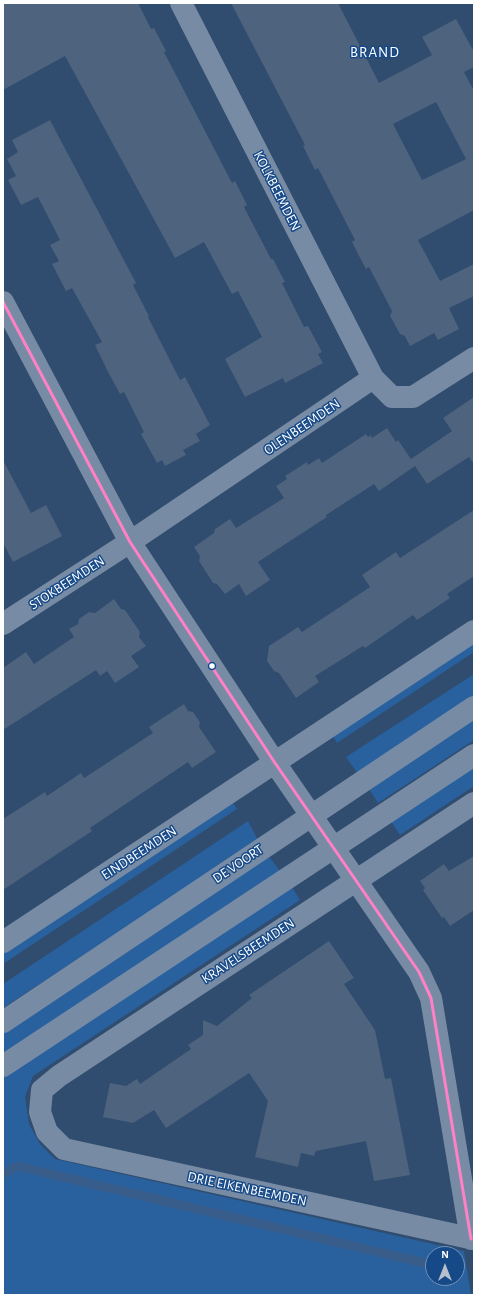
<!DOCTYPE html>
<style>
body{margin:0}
#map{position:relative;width:477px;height:1298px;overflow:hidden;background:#304c6e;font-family:"Alegreya Sans",sans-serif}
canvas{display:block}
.frame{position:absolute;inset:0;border:4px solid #fff;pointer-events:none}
.north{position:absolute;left:425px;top:1246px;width:40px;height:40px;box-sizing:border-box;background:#164988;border:1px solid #7392b8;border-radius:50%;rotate:0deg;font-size:11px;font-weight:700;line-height:16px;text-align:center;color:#fff}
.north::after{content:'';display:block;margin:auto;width:14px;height:18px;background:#b7c0cc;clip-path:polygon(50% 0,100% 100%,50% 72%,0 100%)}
</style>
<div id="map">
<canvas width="477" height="1298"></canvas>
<div class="frame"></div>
<div class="north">N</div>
</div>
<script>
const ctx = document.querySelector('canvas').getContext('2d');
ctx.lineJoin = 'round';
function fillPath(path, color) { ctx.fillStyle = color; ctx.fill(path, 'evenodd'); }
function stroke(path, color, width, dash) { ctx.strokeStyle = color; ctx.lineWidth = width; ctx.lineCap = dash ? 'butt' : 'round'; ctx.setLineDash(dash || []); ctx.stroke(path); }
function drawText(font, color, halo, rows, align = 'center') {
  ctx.font = font + ' "Alegreya Sans",sans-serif'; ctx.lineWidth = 3; ctx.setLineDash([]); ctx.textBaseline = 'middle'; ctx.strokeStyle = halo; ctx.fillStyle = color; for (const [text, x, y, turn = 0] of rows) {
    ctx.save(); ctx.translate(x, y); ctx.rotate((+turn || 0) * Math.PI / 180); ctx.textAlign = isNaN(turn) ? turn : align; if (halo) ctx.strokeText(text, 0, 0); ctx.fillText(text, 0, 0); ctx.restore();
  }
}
const green = new Path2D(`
 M474,640v12l-137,91 -5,-8z
 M474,674v24l-116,76 -12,-17z
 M474,718v22l-96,63 -9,-14z
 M474,760v26l-74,49 -12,-18z
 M231,800l6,9 -234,155v-14z
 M248,821l10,19 -255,168v-24z
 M267,854l13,17 -277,183v-26z
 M290,884l10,16 -267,176 -8,21 4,27 11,20 15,15 409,92 7,44h-468v-223zM433,1254h24v24h-24z`);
const stream = new Path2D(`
 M3,1174l14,-8 416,99`);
const building = new Path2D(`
 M3,3h135l13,26 3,-1 12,23 -2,1 68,131 3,-2 12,24 -3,2 27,52h2l12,23 -3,1 22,44 4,-1 14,26 -4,2 5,9 -38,20 -2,-5 -38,19 -20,-38 37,-22 -24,-46 -6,3 -28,-52 -29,16 -110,-202 -62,34z
 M231,3h107l41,80 53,-28 -10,-18 34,-18 18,33v15l-10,5 10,19v119l-56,30 22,41 34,-17v32l-25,12 10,21 -21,11 -4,-7 -24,13 -5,-10 -5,-2 -10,-18 2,-5 -23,-44 -3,2 -7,-13 -7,-14 3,-2 -37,-72 -3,2 -12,-24 2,-1zM436,102l30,57 -44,21 -29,-56z
 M50,120l86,163 -3,2 16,31 -1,1 32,63 5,-3 25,48 -14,9 4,7 -17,9 3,5 -21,11 -3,-6 -5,3 -16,-29 3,-2 -20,-40 -4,2 -12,-22 -13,-27 7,-3 -30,-54 -6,3 -14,-27 7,-3 -9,-16 10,-5 -22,-43 -17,8 -13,-25 8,-4 -9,-17 11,-7 -6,-12z
 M474,397v67l-5,-7 -42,27 -12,-18 -36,25 -5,-7 -48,31 1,2 -69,45 12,18 -24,16 -7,-12 -14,10 -8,-10 -4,-1 -14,-22 1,-5 -6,-9 20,-14 1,-4 15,-10 6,9 48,-30 -8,-12 11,-7 -2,-3 22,-14 1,3 11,-7 3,5 44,-29 2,3 3,-2 1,3 15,-10 9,14 2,-2 13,19 41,-28 -9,-13z
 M3,460l28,53 15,-8 16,31 -49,26 -10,-19z
 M474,510v66l-27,18 3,4 -33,22 -4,-5 -48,33 -2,-2 -48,30 4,6 -23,16 -17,-25 -5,-2 -7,-10 2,-15 29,-19 4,5 68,-45 -8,-12 34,-23 4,6z
 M114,599l7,10 4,1 15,22 -1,5 7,9 -15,10 8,11 -24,16 -8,-12 -7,5 -4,-6 -93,60v-62l23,-16 8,12 40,-27 -5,-8 9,-5 1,-5 10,-7 6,1z
 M184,704l4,7 5,1 7,10 -1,5 17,25 -24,16 -4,-6 -98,66 2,3 -89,59v-71l42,-27 2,4 34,-23 3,5 69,-45 -4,-6z
 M474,856v54l-24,16 -6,-9 -2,1 -19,-28 2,-2 -5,-7 24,-17 5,7z
 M329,941l25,37 -10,6 31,46 10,49 6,-1 19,97 -36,6 -8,-40 -50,10 -2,5 -13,-3 -3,14 -43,-10 13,-56 -19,-28 -83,55 -12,-18 -21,13 -30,-6 7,-34 16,3 11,-7 3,5 51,-35 -3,-4 15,-10v-15l14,6 35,-28 -3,-3z`);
const minor = new Path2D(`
 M181,3l192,375
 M3,302l127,240 145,221 144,209 12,26 40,241
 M3,624l127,-82 243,-164 19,19h21l61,-39
 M474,803l-415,273 -17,14 -2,22 7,20 17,17 410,90
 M3,942l471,-311`);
const tertiary = new Path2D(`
 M3,1022l471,-315
 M3,1066l471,-311`);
const bus1 = new Path2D(`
 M3,302l127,240 145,221 144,209 12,26 40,241`);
const markers = [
 [212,666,3.5,"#fff"]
];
const streetNames = [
 ["KOLKBEEMDEN",277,191,63],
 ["OLENBEEMDEN",302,427,-34],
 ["STOKBEEMDEN",67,583,-33],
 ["EINDBEEMDEN",139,853,-33],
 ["DE VOORT",238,864,-34],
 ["KRAVELSBEEMDEN",248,951,-33],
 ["DRIE EIKENBEEMDEN",247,1189,12]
];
const neighbourhoodNames = [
 ["BRAND",375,52]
];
fillPath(green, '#29609e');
stroke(stream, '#385d8b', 9);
fillPath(building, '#4d637e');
stroke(minor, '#778ca4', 22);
stroke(tertiary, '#778ca4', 22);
stroke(bus1, '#ff80c5', 3);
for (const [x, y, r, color] of markers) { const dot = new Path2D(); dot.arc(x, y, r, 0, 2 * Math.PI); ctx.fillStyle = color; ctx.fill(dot); stroke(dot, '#164988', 1.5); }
drawText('14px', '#fff', '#164988', streetNames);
ctx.letterSpacing = '1px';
drawText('15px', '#fff', '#164988', neighbourhoodNames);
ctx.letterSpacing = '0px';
</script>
